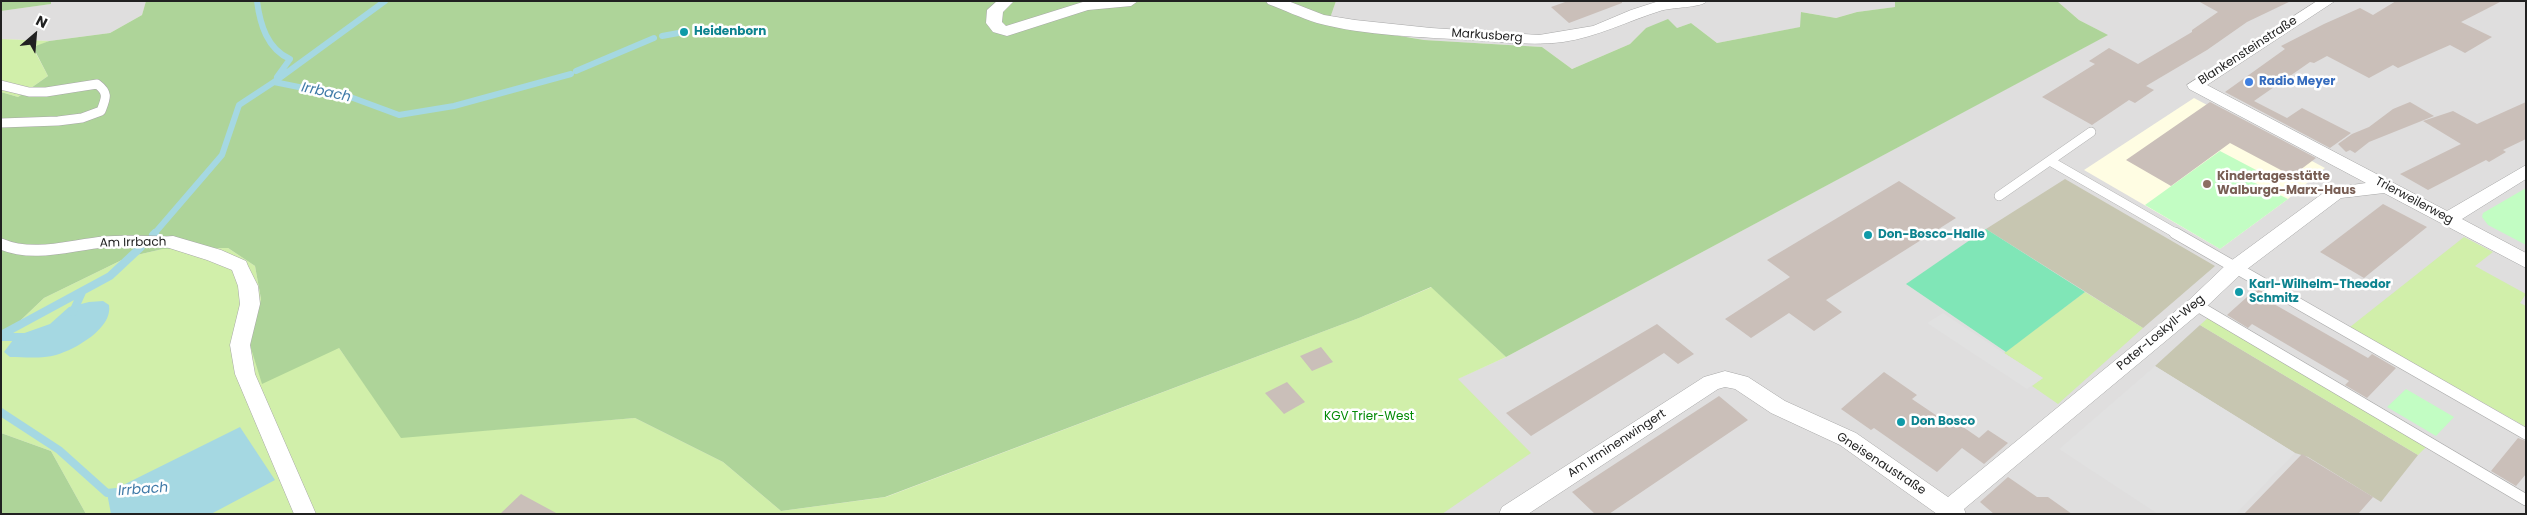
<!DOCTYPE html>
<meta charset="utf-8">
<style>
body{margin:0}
#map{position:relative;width:2527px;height:515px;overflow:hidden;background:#f2ede7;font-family:Poppins,sans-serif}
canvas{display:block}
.frame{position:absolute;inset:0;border:2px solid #212121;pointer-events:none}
.north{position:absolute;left:10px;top:10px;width:50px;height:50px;-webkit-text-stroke:4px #fff;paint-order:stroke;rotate:27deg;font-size:14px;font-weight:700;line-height:20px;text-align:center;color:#212121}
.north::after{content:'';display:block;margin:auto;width:18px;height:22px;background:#212121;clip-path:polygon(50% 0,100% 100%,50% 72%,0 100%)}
</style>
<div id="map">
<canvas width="2527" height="515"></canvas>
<div class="frame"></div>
<div class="north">N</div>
</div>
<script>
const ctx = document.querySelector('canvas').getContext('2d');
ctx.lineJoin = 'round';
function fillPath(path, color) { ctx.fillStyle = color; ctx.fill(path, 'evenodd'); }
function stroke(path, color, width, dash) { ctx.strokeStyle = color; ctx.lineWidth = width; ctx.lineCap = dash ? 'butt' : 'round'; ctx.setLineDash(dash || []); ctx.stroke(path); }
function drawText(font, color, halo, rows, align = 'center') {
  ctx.font = font + ' Poppins,sans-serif'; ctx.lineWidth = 5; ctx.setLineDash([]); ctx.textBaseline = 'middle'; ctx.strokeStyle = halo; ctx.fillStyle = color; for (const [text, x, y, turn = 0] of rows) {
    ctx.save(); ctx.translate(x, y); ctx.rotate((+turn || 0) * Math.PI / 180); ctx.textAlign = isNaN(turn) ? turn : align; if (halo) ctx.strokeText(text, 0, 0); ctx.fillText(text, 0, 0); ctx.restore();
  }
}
const residential = new Path2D(`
 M51,1h95l-4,14 -32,18 -61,8 -48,-2v-28l49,-7z
 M1336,1h559l1,6 -39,5 -21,6 -35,-6v15l-84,16 -26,-20 -14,5h-31l-16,16 -58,25 -30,-22 -118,-7 -96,-16z
 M2057,1h469v513h-1085l16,-135 49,-22 601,-322 -28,-15z`);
const education = new Path2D(`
 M2194,98l131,70 -37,31 -68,50 -136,-79z`);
const construction = new Path2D(`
 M2065,179l150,87 -72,62 -157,-99z
 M2200,325l218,130 -37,47 -73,-45 -13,-4 -140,-87z`);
const grass = new Path2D(`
 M1,39l48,2 -16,7 15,28 -30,21 -17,-5z
 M2464,237l29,15 -18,14 51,28 -6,9 6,3v121l-176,-100z
 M228,248l27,18 6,33 -11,46 89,3 63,89 233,-19 88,44 58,49 105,-14 473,-179 73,-31 74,70 -48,22 73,74 -89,61h-1356l-35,-63 -50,-18v-94l43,-41 84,-41 35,-8z
 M2085,292l58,36 -85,76 -26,-18 11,-8 -39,-25z
 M2209,317l218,129 -9,9 -218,-130z`);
const forest = new Path2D(`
 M1,1h50v3l-50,7z
 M146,1h1190l-8,23 96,16 118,7 30,22 58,-25 16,-16 22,-9 9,9 14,-5 26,20 83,-16 1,-15 35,6 21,-6 38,-5v-6h162l22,19 29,15 -602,322 -75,-70 -72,31 -474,179 -104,14 -58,-49 -88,-44 -234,20 -62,-90 -77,36 -12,-39 11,-46 -6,-33 -27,-18 -65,1 -35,8 -84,41 -43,41v-247l17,5 30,-21 -15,-29 16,-6 61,-8 32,-18z
 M1,433l50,18 35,63h-85z`);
const park = new Path2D(`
 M2220,151l38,20 -11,8 41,20 -68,50 -75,-44z
 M2526,188v57l-38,-20 -6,-8 1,-4z
 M2406,389l48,28 -18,19 -49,-29z`);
const pitch = new Path2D(`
 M1986,229l99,63 -79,60 -100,-68z`);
const parking = new Path2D(`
 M1943,313l61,40 39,25 -16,11 -100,-66z
 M2155,366l140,87 -59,61h-78l-99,-65z`);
const water = new Path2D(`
 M103,301l6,4c4,23 -33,44 -53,50 -14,4 -32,2 -46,2l-6,-5 12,-16 34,-12 19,-17 20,-5z
 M240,427l35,53 -64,34h-100l-4,-21z`);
const streamFar1 = new Path2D(`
 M257,1c3,23 10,48 33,58l-13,18
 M662,36l22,-4
 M576,71l78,-33
 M274,82l111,-81
 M154,234l68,-79 17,-50 35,-23 79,16 46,17 55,-9 117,-32`);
const stream = new Path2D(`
 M153,235l2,-2
 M73,312l9,-20
 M1,335l109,-59 31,-29
 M1,337h23
 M1,412l58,38 48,43 9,-1`);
const building = new Path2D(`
 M1568,1h54v2l-53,20 -18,-16z
 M2198,1h93l-44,21 -40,28 -61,36 8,4 -19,13 -6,-3 -37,25 -50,-28 53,-33 -6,-3 20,-13 29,16 54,-32v-2l26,-18z
 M2396,1h106l-41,21 31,15 -27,16 -15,-8 -52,23 -5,-3 -24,13 -42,-22 -13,7 -4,-1 -56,39 33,17 15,-10 49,25 -21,15 -105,-56 60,-43 -4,-3 43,-22 36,-16 13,7z
 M2210,102l106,56 -24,18 -62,-33 -59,43 -45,-26z
 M2410,102l24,14 -65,26 -14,11 -5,-3 -4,2 -8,-8 14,-10 17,-7 24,-18z
 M2526,102v37l-23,11 3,2 -17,10 -3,-2 -58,30 -28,-16 61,-30 -38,-23 30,-10 24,13z
 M1899,181l57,37 -130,82 16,12 -28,19 -25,-18 -38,25 -26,-19 65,-42 -23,-17z
 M2383,204l44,23 -63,51 -44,-26z
 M2257,288l21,12 -4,4 94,54 4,-4 24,14 -29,30 -22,-13 4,-4 -97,-57 -4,4 -21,-13z
 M1657,324l37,30 -16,10 -14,-11 -133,83 -25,-23z
 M1321,347l12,15 -21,9 -12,-15z
 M1884,372l33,23 -5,4 37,25 4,-4 26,18 9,-8 20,13 -24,21 -22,-16 -25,24 -63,-44 -3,2 -30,-21z
 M1287,382l18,20 -21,12 -19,-21z
 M1719,396l29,24 -139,94h-14l-23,-22z
 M2518,438l8,3v33l-10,12 -25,-15z
 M2302,454l71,43 -15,17h-114z
 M2008,477l29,20h11l24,17h-78l-14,-12z
 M521,494l37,20h-58z`);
const laneFar1 = new Path2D(`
 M1,85l28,7h17l51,-8c12,9 9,14 4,27l-19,7 -24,3 -57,2
 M2050,161l127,73
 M1999,196l92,-64`);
const lane = new Path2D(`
 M2175,233l351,201
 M1,244c33,14 69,1 103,-2 23,-2 46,0 69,0
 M2196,305l330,195`);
const street = new Path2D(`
 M997,1h17l-11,11 -1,10 4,4 80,-25h52l-7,5 -43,4 -81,26 -14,-4 -7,-9 1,-13z
 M1266,1h22l36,14 31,5 76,8 108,7 54,-9 38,-16 28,-9h48c-5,7 -36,6 -47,10 -32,10 -63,26 -97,31 -30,4 -61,0 -91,-2 -50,-3 -106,-4 -155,-17 -16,-5 -33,-13 -49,-19z
 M2317,1h18l-128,84 240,126 79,-46v14l-64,40 64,34v15l-142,-75 -43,5 -99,75 -39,37 -239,199 2,5h-29l-97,-69 -69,-32 -36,-24 -10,-2 -7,2 -190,125h-29l3,-7 202,-130 21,-6 23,6 37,24 71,32 92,64 241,-197 39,-37 102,-75 36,-5 -177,-94 -2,-4z
 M173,236l48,14 25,11 2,5 10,20 2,18 -10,41 5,29 61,140h-22l-59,-140 -5,-29 10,-41 -2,-18 -6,-16 -25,-10 -41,-13 -2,-5 2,-5z`);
const markers = [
 [684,32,5,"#0f9aa8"],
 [2249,82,5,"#3f7fe0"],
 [2207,184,5,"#8d6e63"],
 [1868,235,5,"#0f9aa8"],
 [2239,292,5,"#0f9aa8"],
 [1901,422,5,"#0f9aa8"]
];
const cultureNames = [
 ["Heidenborn",694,32],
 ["Don-Bosco-Halle",1878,235],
 ["Karl-Wilhelm-Theodor",2249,285],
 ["Schmitz",2249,299],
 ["Don Bosco",1911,422]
];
const streetNames = [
 ["Markusberg",1487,36,4],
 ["Blankensteinstraße",2248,51,-33],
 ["Trierweilerweg",2414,201,28],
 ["Am Irrbach",133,243,-1],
 ["Pater-Loskyll-Weg",2161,333,-40],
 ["Am Irminenwingert",1617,444,-33],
 ["Gneisenaustraße",1881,464,33]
];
const shopNames = [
 ["Radio Meyer",2259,82]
];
const educationNames = [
 ["Kindertagesstätte",2217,177],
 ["Walburga-Marx-Haus",2217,191]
];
const parkNames = [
 ["KGV Trier-West",1369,417]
];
const waterNames = [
 ["Irrbach",326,93,12],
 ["Irrbach",143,490,-4]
];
fillPath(residential, '#dfdede');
fillPath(education, '#fffde3');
fillPath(construction, '#c7c6b1');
fillPath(grass, '#d1efaa');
fillPath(forest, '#aed499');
fillPath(park, '#c2fdc3');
fillPath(pitch, '#80e6b7');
fillPath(parking, '#e1e1e1');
fillPath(water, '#a5d8e2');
stroke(streamFar1, '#a5d8e2', 6);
stroke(stream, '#a5d8e2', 8);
fillPath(building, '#cabfb9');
stroke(laneFar1, '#a8a8a8', 10);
stroke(lane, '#a8a8a8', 12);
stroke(street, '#a8a8a8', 1);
stroke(laneFar1, '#fff', 9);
stroke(lane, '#fff', 11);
fillPath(street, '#fff');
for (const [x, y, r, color] of markers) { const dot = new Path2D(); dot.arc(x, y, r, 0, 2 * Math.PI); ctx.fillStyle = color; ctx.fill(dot); stroke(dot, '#fff', 2); }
drawText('bold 12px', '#0d838f', '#fff', cultureNames, 'left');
drawText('12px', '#212121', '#fff', streetNames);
drawText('bold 12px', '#366cbe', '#fff', shopNames, 'left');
drawText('bold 12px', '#785e54', '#fff', educationNames, 'left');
drawText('12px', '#038a05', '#fff', parkNames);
drawText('italic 14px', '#407ba8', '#fff', waterNames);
</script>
